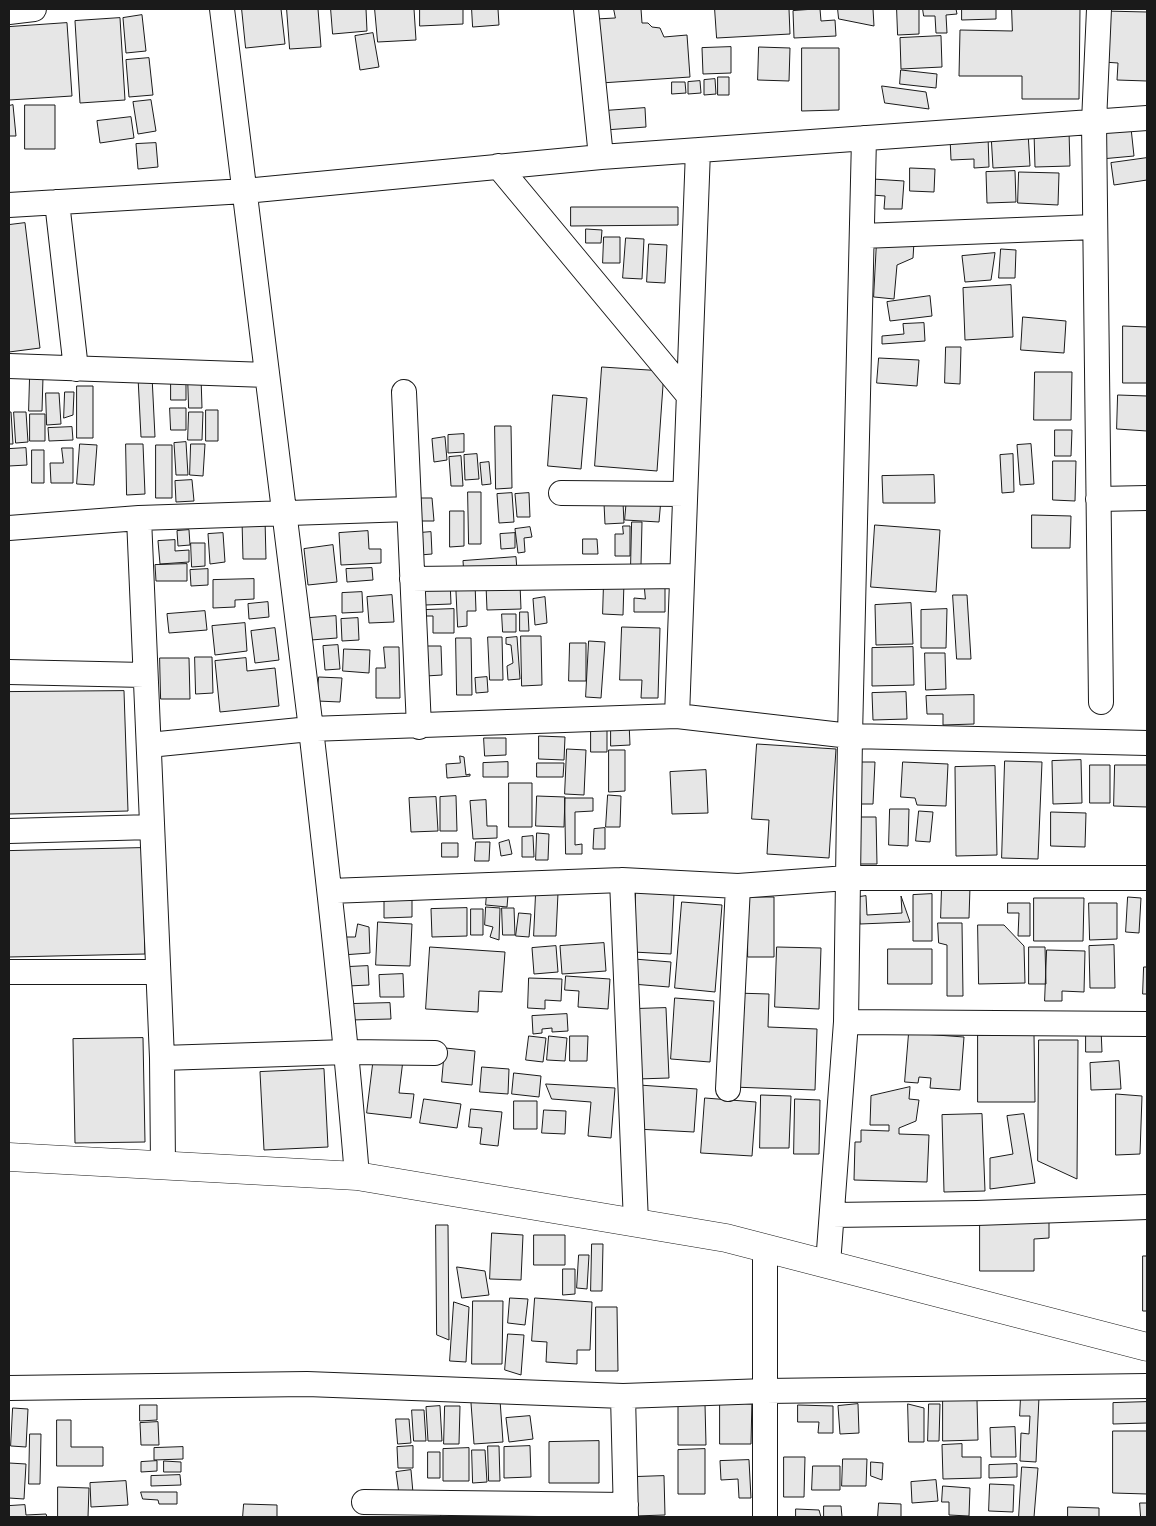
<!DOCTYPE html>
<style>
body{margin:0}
#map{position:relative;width:1156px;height:1526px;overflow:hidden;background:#fff;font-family:"Exo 2",sans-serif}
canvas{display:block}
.frame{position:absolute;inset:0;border:10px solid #1a1a1a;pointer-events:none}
</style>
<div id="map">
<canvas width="1156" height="1526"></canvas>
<div class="frame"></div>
</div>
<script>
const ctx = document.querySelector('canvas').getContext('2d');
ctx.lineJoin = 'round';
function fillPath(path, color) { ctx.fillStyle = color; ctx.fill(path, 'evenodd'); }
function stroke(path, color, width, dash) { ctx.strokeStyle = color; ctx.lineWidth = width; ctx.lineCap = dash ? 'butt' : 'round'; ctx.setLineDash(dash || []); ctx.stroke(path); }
const building = new Path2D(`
 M242,9h39l4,35 -39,4z
 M287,9h31l3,38 -31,2z
 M331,9h35l1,22 -34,3z
 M375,9h39l2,31 -38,2z
 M420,9h43v15l-43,2z
 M472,9h26l1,16 -26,2z
 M614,9h27l1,14h6l4,4 8,1 4,9 23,-2 3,42 -89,6 -5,-64 19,-1z
 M715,9h74l1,25 -73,4z
 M820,9l1,12 14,-1 1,16 -42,2 -1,-27z
 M838,9h35l1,17 -35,-7z
 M897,9h22v25l-21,1z
 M923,9h33l1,5 -11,1 1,18h-11l-1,-17h-11z
 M962,9h34v10l-34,1z
 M1012,9h68l-1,90h-57v-23h-63l1,-46 52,1z
 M1104,11l43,1v69l-30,-1 1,-17 -15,-1z
 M142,15l4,36 -20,2 -3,-35z
 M120,18l5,82 -45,3 -5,-82z
 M67,23l5,73 -63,4v-73z
 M373,33l6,34 -19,3 -5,-34z
 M941,36l1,31 -41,2 -1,-31z
 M731,47v26l-28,1 -1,-26z
 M759,47l31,1 -1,33 -31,-1z
 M802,48h37v62l-37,1z
 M149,58l4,37 -24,2 -3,-37z
 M901,70l36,4 -1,14 -36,-4z
 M718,77h11v18h-11z
 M715,79l1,15 -12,1v-15z
 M700,81l1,12 -13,1v-12z
 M672,82h13l1,11 -14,1z
 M882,86l44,6 3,17 -44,-6z
 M151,100l5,31 -18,3 -5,-32z
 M13,105l3,31h-7v-30z
 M25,105h30v44h-30z
 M645,108l1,19 -41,3 -1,-19z
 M131,117l3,21 -34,5 -3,-22z
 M1131,128l3,28 -33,3 -2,-29z
 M1069,131l1,35 -35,1 -1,-35z
 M1028,132l2,34 -37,2 -2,-34z
 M988,136l1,31 -15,1v-9l-23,1 -1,-23z
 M156,143l2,24 -20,2 -2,-25z
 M1147,158v22l-33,5 -3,-22z
 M910,168l25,1 -1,23 -24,-1z
 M1015,171l1,31 -29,1 -1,-31z
 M1019,172l40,1 -1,32 -40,-2z
 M873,179l31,2 -2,28h-18l1,-13 -13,-1z
 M571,207h107v18l-107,1z
 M25,223l15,125 -31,4v-127z
 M586,229l16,1 -1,13h-15z
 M604,237h16v26h-17z
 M626,238l18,1 -2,40 -19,-1z
 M877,240l37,2 -1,16 -16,7 -3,34 -20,-2z
 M649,244l18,1 -2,38 -18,-1z
 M1001,249l15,1 -1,28h-16z
 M995,253l-4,27 -26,2 -3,-26z
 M1011,285l2,52 -48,3 -2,-52z
 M930,296l2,20 -42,5 -3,-19z
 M1023,317l43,4 -2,32 -43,-3z
 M924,323l1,18 -43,3v-8l22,-2 -1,-10z
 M1123,326l24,1v56h-24z
 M946,347h15l-1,37 -15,-1z
 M879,358l40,2 -2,26 -40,-3z
 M602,367l62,4 -7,100 -62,-5z
 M1035,372h37l-1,48h-37z
 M30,376l13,1 -1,34h-13z
 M152,376l3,61h-14l-3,-60z
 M188,377h13l1,31h-13z
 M171,378h15v22h-15z
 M77,386h16v52h-16z
 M65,392h9l-1,23 -9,3z
 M46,393h13l2,31 -14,1z
 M553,395l34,3 -6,71 -33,-3z
 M1118,395l29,1v35l-30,-2z
 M170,408h16v22h-15z
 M206,410h12v31h-12z
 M9,412h2l2,32h-4z
 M14,412h12l2,30 -12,1z
 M189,412h14l-1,28h-14z
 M30,414h15v27h-15z
 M495,426h16l1,62 -16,1z
 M72,427l1,13 -24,1 -1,-13z
 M1055,430h17l-1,26h-16z
 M464,434v18l-16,1v-18z
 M445,437l2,23 -13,2 -2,-23z
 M186,442l2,33h-12l-2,-32z
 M80,444l17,1 -3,40 -17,-1z
 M126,444h17l2,50 -18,1z
 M191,444h14l-2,32 -13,-1z
 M1031,444l3,40 -14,1 -3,-40z
 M156,445h16v53h-16z
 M26,448l1,17 -18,1v-17z
 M62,448h11v35h-22l-1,-20h13z
 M32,450h12v33h-12z
 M477,454l2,25 -14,1 -1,-25z
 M1013,454l1,38 -12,1 -2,-38z
 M461,456l2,30h-12l-2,-29z
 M1053,461h23l-1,40 -22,-1z
 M489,462l2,22 -9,1 -2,-22z
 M934,475l1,28h-52l-1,-27z
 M192,480l2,21 -18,1 -1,-21z
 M468,492h13v52h-12z
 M512,493l2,29 -15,1 -2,-29z
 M529,493l1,24h-13l-2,-23z
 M627,497l34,2 -2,23 -34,-2z
 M419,498h13l2,23h-13z
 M623,502l1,21 -19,1 -1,-21z
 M450,511h14v35l-14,1z
 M1032,515l39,1 -1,32h-38z
 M265,519l1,40h-23l-1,-39z
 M632,522h10l-1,43h-10z
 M875,525l65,5 -4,62 -65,-5z
 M623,526h7v30h-15v-22h8z
 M530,527l2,10 -8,1 1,14 -7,1 -3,-24z
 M189,530l1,15 -12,1 -1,-15z
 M368,531l1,18h12v14l-40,2 -2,-32z
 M431,532l1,22 -12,1 -1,-22z
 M223,533l2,29 -15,2 -2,-30z
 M515,533v15l-14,1 -1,-15z
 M583,539h14l1,15h-15z
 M175,540v11l14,-1v12l-29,2 -2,-23z
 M191,543h14v23l-13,1z
 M333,545l4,37 -29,3 -4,-36z
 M516,557l1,14 -53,4 -1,-14z
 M187,564v17h-31l-1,-16z
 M372,568l1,12 -26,2 -1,-13z
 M208,569v16l-17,1 -1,-16z
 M254,579v20l-19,1v7l-22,1v-28z
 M644,579h21v33h-31v-14l11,1z
 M450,580l1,24 -26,1 -1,-24z
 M604,581l20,1 -1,33 -20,-1z
 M456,583h19l1,28h-9v15l-9,1z
 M520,584l1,25 -34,1 -1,-25z
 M362,592l1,20 -21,1v-20z
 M392,595l2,27 -25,1 -2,-26z
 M953,595h14l4,64h-14z
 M545,597l2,26 -12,2 -2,-26z
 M268,602l1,15 -20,2 -1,-15z
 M911,603l2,41 -37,1 -1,-40z
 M454,609v24h-21v-17h-9v-6z
 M947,609l-1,39h-25v-38z
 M205,611l2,19 -38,3 -2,-19z
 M520,612h8l1,19h-9z
 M502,614h14v18h-13z
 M336,616l1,22 -26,2 -2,-22z
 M358,618l1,22 -17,1 -1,-22z
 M245,623l2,28 -32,4 -3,-29z
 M622,627l38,1 -2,70h-17l1,-18h-22z
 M275,628l4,32 -24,3 -4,-32z
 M521,636h20l1,49 -20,1z
 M488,637h14l1,43h-13z
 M517,637l3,42 -12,1 -1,-14 6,-3 -2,-18 -5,-1v-6z
 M456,638h15l1,57h-15z
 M589,641l16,1 -4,56 -15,-1z
 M570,643h16v38h-17z
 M338,645l2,24 -15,1 -2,-24z
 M426,646h15l1,29 -16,1z
 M384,647h15l1,51h-24v-30h9z
 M913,647l1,38 -42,1v-38z
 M344,649l26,1 -1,23 -26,-2z
 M925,653h20l1,36 -20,1z
 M195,657h17l1,36 -17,1z
 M160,658h29l1,41h-29z
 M246,658l1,13 28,-3 4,38 -59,6 -5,-51z
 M319,677l23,1 -2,24 -23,-1z
 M487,677l1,15 -12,1 -1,-15z
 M124,691l4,120 -119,3v-122z
 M906,692l1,27 -34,1 -1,-27z
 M974,695v29l-31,1v-11h-16l-1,-18z
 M611,722h18l1,23 -19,1z
 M591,724h16v28h-16z
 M539,736l26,1 -1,23 -25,-1z
 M484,738h22v17l-21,1z
 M757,744l79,5 -7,109 -62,-4 2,-34 -17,-1z
 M567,749l19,1 -2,45 -19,-1z
 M609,750h16v41l-16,1z
 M460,756l4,1 2,18 4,-1v2l-23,2 -1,-14 14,-1z
 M1081,760l1,43 -29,1 -1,-43z
 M1005,761l37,1 -4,97 -36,-1z
 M508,762v15h-25v-14z
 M861,762h14l-2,42h-14z
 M903,762l45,2 -2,42 -29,-1 -2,-7 -14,-1z
 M537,763h27l-1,14h-26z
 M1090,765h20v38h-20z
 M1115,765h32v42l-33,-1z
 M995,766l2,89 -41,1 -1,-89z
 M706,770l2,43 -36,1 -2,-42z
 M509,783h23v44h-23z
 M608,795l13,1 -1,31h-14z
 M456,796l1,35h-17v-34z
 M537,796l28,1 -1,30 -28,-1z
 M436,797l2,34 -27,1 -2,-34z
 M565,798h28v13l-18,1v33l7,-1v10h-16z
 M486,800l1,26h10v12l-24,1 -3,-38z
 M890,809h19l-1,37 -19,-1z
 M919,811l14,1 -3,30 -14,-1z
 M1051,812l35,1 -1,34 -34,-1z
 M860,817h16l1,47h-17z
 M605,828v21h-12l1,-20z
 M537,833l12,1 -1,26h-12z
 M533,836l1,21h-12v-20z
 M509,840l3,14 -11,2 -2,-13z
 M476,842h14l-1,19h-14z
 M442,843h16v14h-16z
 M142,848l3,106 -136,3v-106z
 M942,886l28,1 -1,31h-28z
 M636,892l38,2 -3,60 -38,-2z
 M487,893l21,2 -1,12 -21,-2z
 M536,893h22l-2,43h-22z
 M412,894v23l-28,1v-23z
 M932,894v47h-19v-46z
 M866,896l1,19 35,-2 -1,-17 9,26 -50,2 -1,-27z
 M748,897h26v60h-26z
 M1128,897l13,1 -2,35 -13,-1z
 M1034,898h50l-1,43h-49z
 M682,902l40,3 -7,87 -40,-4z
 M1008,903h22v33h-12l1,-23h-11z
 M1089,903h28v36l-27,1z
 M486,907l14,1 -1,32 -9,-3 3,-10 -8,-2z
 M467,908v28l-35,1 -1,-28z
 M502,908h12l1,27h-12z
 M471,909h12v26h-12z
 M519,913l12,1 -2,23 -13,-1z
 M378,922l34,2 -2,42 -34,-1z
 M938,923h24l1,73h-16v-51l-8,-2z
 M358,924l11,3 1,26 -28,2 -1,-18h14z
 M978,925h26l20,21 1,37 -46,1z
 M604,943l2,28 -44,3 -2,-28z
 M1114,945l1,43h-25l-1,-42z
 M556,946l2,26 -24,2 -2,-26z
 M430,947l75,5 -3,40 -23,-1 -1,21 -52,-3z
 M777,947l44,1 -2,61 -44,-2z
 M1029,947h16l1,37h-17z
 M888,949h44v35h-44z
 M1047,950l38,1 -1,41 -22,-1v10h-17z
 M634,959l37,3 -2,25 -37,-3z
 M368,966l1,19 -21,1 -1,-19z
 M1144,967h3v27h-4z
 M403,974l1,23h-24l-1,-22z
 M566,976l44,3 -2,30 -30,-2 1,-16 -14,-1z
 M529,978l33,1 -1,22 -16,-1v9l-17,-1z
 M735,993l34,1 -1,33 49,2 -2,61 -83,-3z
 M675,998l39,3 -4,61 -39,-3z
 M390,1003l1,16 -41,1v-16z
 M666,1008l3,70 -32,1 -3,-70z
 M567,1014l1,17 -16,1v-4l-10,1v4l-9,1 -1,-18z
 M1086,1029h15l1,23h-16z
 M909,1033l55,4 -4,53 -30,-2 1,-10 -12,-1 -1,6 -13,-1z
 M978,1035h56l1,67h-57z
 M529,1036l17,2 -3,24 -17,-2z
 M549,1036l18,2 -2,23 -18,-1z
 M570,1036h18l-1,25h-17z
 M143,1038l2,104 -70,1 -2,-104z
 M1039,1040h39l-1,139 -39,-18z
 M445,1048l30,3 -3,34 -30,-3z
 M374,1056l29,4 -4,33 15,1 -3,24 -44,-5z
 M1119,1061l2,28 -30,1 -1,-27z
 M482,1067l27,2 -1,25 -28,-2z
 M324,1069l4,78 -64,3 -4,-78z
 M514,1073l27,3 -2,21 -27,-3z
 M546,1084l69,4 -4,50 -23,-2 3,-34 -39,-3z
 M639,1085l58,4 -3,43 -58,-3z
 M910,1087l-1,12 10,1 -3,21 -17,7v6l30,1 -2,47 -73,-2 1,-38h6v-12l28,1v-6h-19l1,-29z
 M1116,1094l26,2 -2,58 -24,1z
 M761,1095l30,1 -2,52h-29z
 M705,1098l51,4 -4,54 -51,-3z
 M424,1099l37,5 -4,24 -37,-5z
 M795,1099l25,1 -1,54h-25z
 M514,1101h23v28h-23z
 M471,1109l31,3 -4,34 -18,-2 2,-16 -13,-1z
 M544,1110l22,1 -1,23 -23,-1z
 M982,1114l3,77 -41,1 -2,-77z
 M1024,1114l11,69 -45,6v-31l23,-4 -6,-38z
 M980,1222h69v16l-15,1v32h-54z
 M436,1225h12l1,115 -12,-5z
 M492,1233l31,2 -2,45 -31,-1z
 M534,1235h31v30h-31z
 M592,1244h11l-1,47h-11z
 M579,1255h10l-2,34 -10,-1z
 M1143,1256h4v55h-4z
 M457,1267l28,4 4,24 -27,3z
 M563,1269h12v25l-12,1z
 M510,1298l18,1 -3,26 -17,-2z
 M535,1298l57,4 -2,48h-13v14l-31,-2 1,-20 -15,-1z
 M473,1301h30l-1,63h-30z
 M454,1302l15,5 -3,55 -16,-1z
 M596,1307h21l1,64h-22z
 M508,1334l16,1 -3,40 -16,-5z
 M1021,1396l18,1 -3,65 -16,-1 1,-28 8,1 1,-18h-10z
 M720,1397l32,1 -1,46h-31z
 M500,1400l3,42 -29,2 -3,-41z
 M943,1400h34l1,40 -35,1z
 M1147,1402v21l-34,1v-21z
 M705,1404l1,41h-28v-40z
 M858,1404l1,29 -19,1 -2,-28z
 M908,1404l16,4v34h-15z
 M929,1404h11l-1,37h-11z
 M140,1405h17v15l-17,1z
 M798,1405l35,1v27h-15l1,-11h-21z
 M440,1406l2,35h-14l-2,-34z
 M445,1406h15l-1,38h-15z
 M13,1408l15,1 -2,38 -15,-1z
 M412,1410h12l2,31h-12z
 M530,1416l3,23 -24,3 -3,-24z
 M396,1419h13l2,24 -13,1z
 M57,1420h14v27h32v19h-46z
 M158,1422l1,23h-18l-1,-22z
 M1015,1427l1,30h-25l-1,-29z
 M1113,1431h34v63l-34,-1z
 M30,1434h11l-1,50h-11z
 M599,1441v42h-50v-41z
 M962,1444v13h19v21l-38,1 -1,-34z
 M413,1446v22h-15l-1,-21z
 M488,1446h11l1,35h-11z
 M530,1446l1,31 -27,1v-31z
 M183,1447v12l-29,1v-12z
 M469,1448v33h-26v-32z
 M705,1449v45h-27v-44z
 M472,1450h13l2,32 -14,1z
 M428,1452h12v26h-12z
 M784,1457h21l-1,40h-20z
 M843,1459h24l-1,27h-24z
 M749,1460l2,38h-12l-1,-19 -17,1 -1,-19z
 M157,1461v10l-16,1v-10z
 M164,1461l17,1v10h-17z
 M871,1462l12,1 -1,17 -11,-4z
 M9,1463l17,1 -2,35 -15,-1z
 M1017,1464v13l-28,1v-13z
 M813,1466h27v24h-28z
 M1022,1467l16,1 -4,49h-15z
 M411,1470l2,23 -14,1 -3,-22z
 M180,1475l1,10 -30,1v-10z
 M664,1476l1,39 -31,1v-39z
 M936,1480l2,21 -26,2 -1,-21z
 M126,1481l2,24 -37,2 -1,-24z
 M990,1484l24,1 -1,27 -24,-1z
 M943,1486l27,2 -1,28 -20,-1v-13h-7z
 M58,1487l31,1 -1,29h-30z
 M141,1492h36v12h-18l-1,-4 -15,-1z
 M879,1503l22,1v13h-23z
 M1140,1503h7v14h-6z
 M244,1504l33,1v12h-34z
 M25,1505l1,10 20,-1 1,3h-38v-11z
 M824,1506h17l1,11h-18z
 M1068,1507l31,1v9h-31z
 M442,1508l43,3 -1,6h-43z
 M796,1509l23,1 2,7h-25z`);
const street = new Path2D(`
 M222,9c30,240 60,480 89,720 17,149 34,298 46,447
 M586,9l15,148
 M1099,9l-5,113 7,580
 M9,12l25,-3
 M498,166l191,230
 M57,202l19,167
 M9,205l236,-14 356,-34 546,-39
 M862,236l233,-9
 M9,366l258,9
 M404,392l15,335
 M561,493l124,1
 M1098,499l49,-1
 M139,518l23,540 1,107
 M9,528l130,-10 270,-9
 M412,579l270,-3
 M9,672l135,3
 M677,716l173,20 297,7
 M149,745l161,-16 367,-13 21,-566
 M9,831l143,-4
 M622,880l14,343
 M330,891l292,-11 116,6 109,-8h300
 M9,972h149
 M846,1022l301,2
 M162,1058l185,-6 88,1
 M728,1089l10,-203
 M832,1215l145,-2 170,-6
 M765,1248v269
 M828,1264l18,-242 4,-286 14,-598
 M9,1388l298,-4 316,12 143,-5 381,-5
 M623,1396l3,121
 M364,1502l262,3`);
const secondary = new Path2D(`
 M9,1157l348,19 369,62 421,109`);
fillPath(building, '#e6e6e6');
stroke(building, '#1a1a1a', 1);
stroke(street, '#1a1a1a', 26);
stroke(secondary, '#1a1a1a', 29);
stroke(street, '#fff', 24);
stroke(secondary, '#fff', 28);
</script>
